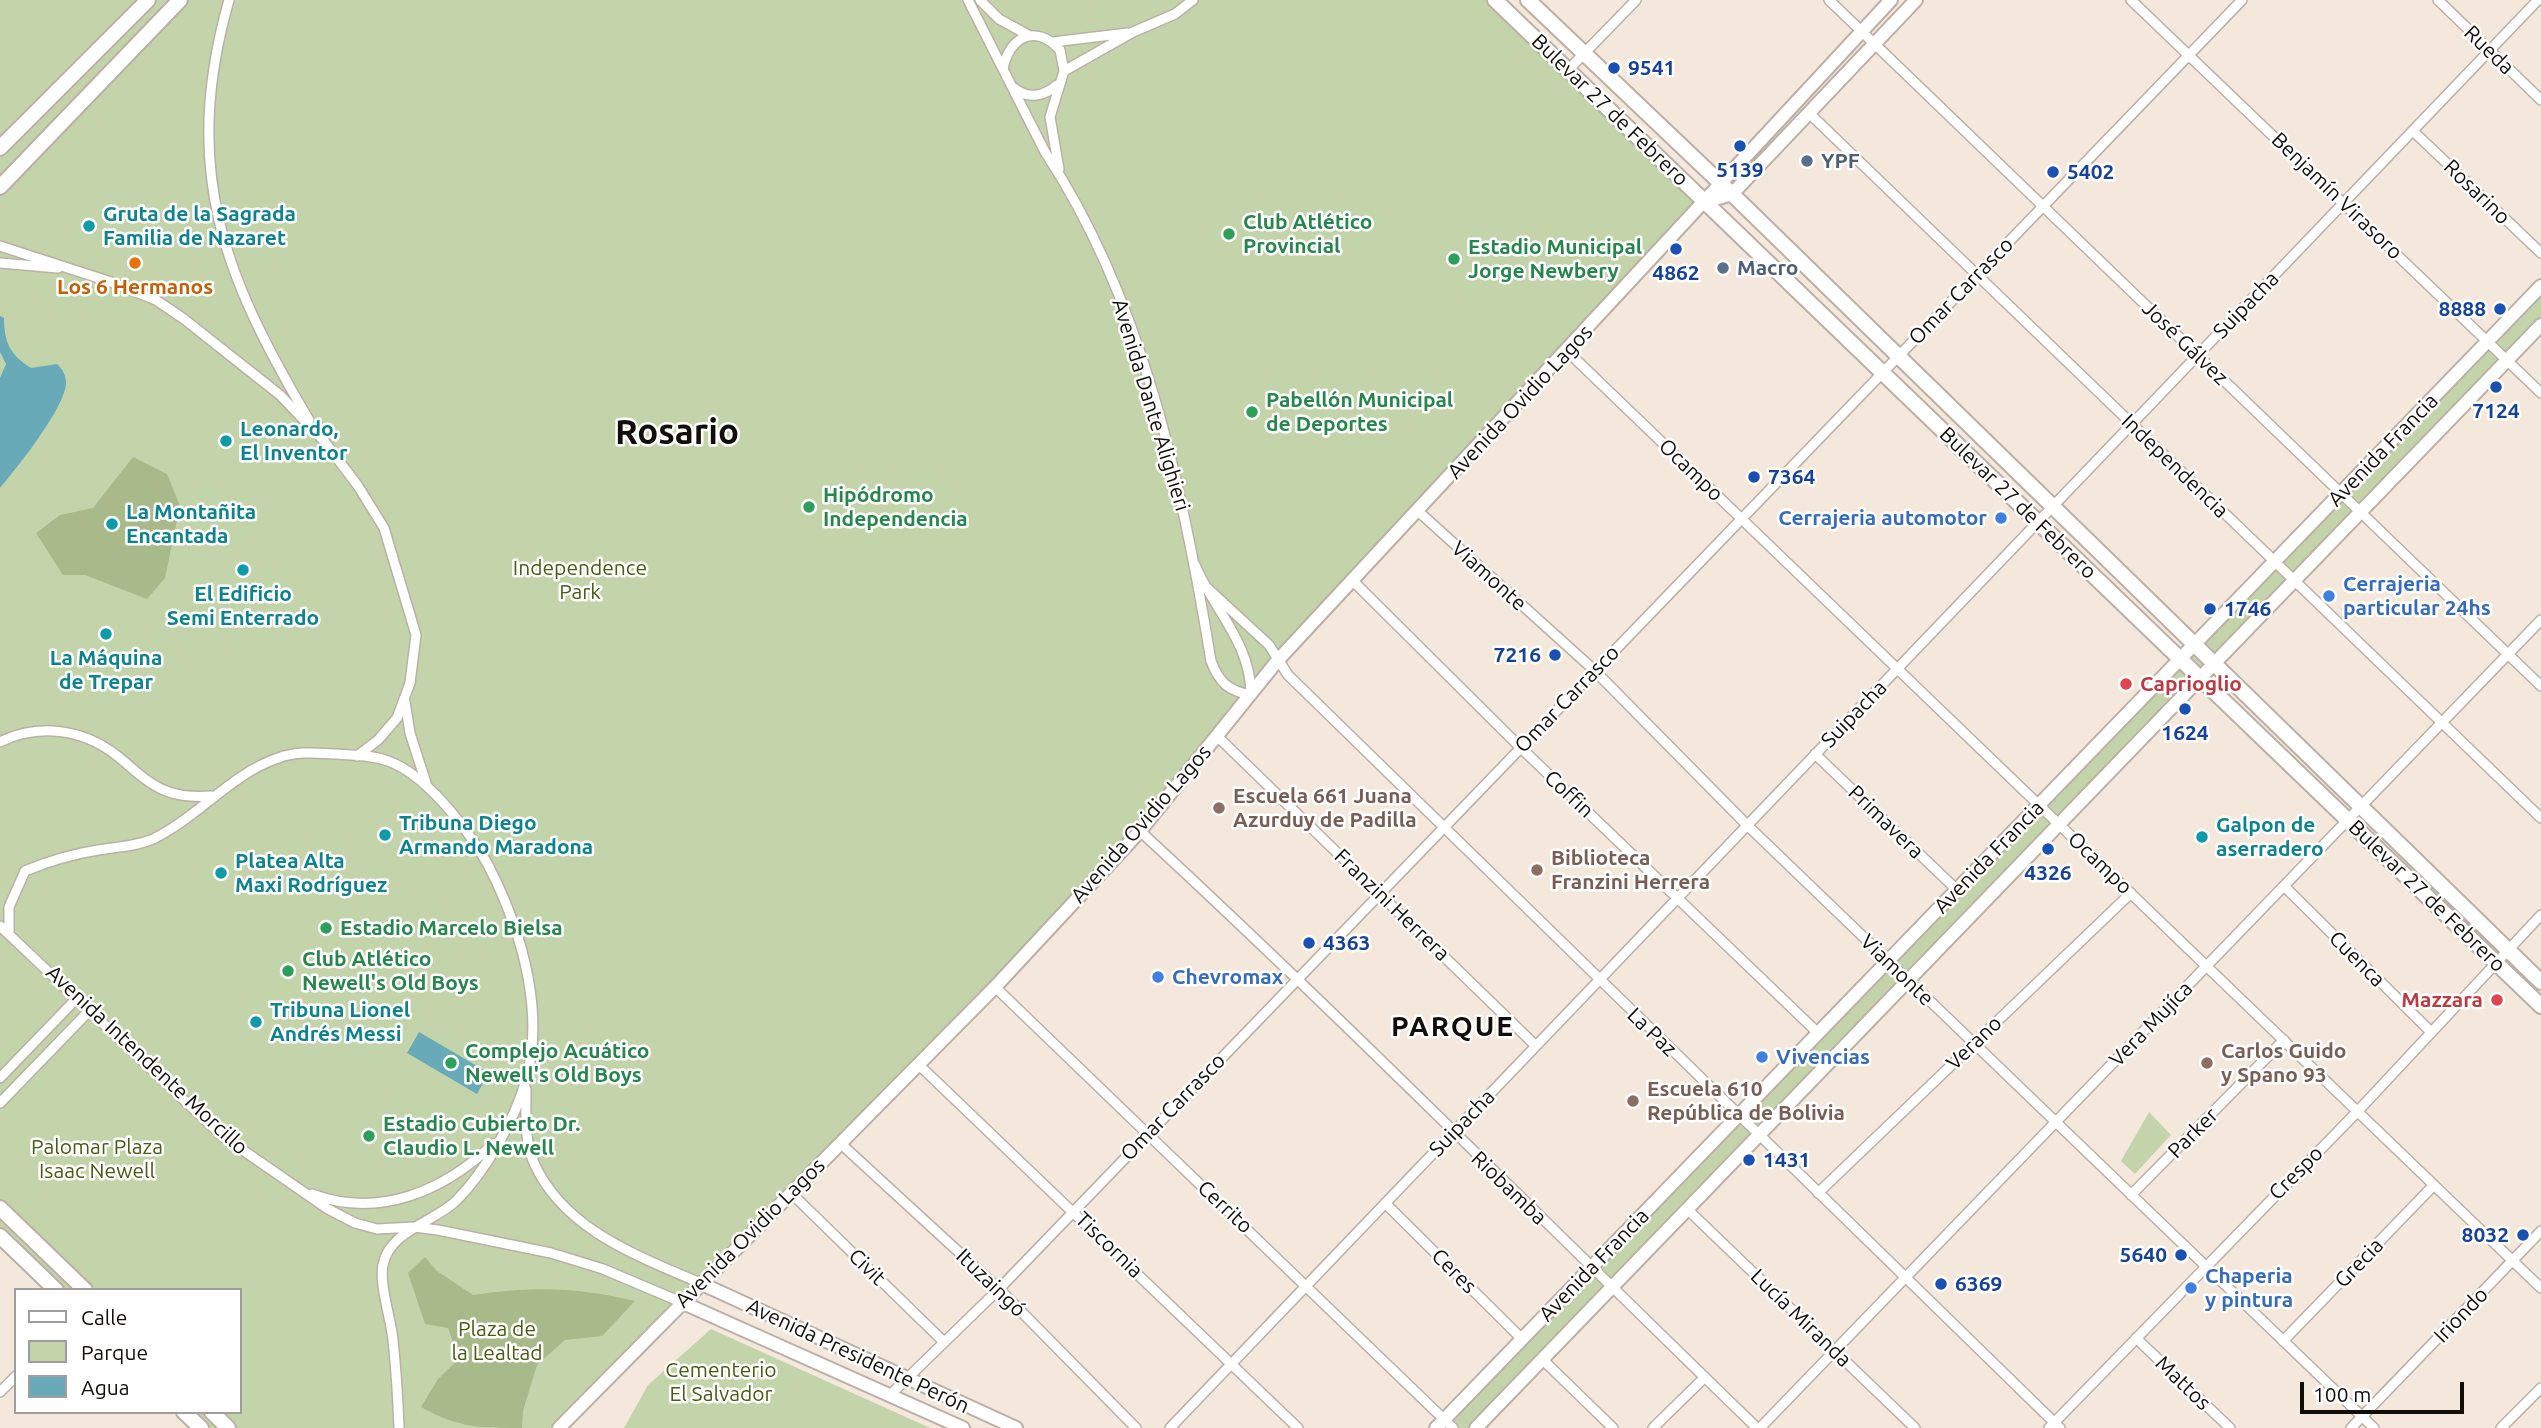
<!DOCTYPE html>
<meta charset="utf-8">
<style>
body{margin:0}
#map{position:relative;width:2541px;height:1428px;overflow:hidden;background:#f4e8dc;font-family:Ubuntu,sans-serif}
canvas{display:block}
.legend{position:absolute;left:14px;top:1288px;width:228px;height:126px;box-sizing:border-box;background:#fff;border:2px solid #a09e9d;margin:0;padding:9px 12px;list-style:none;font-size:21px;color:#110d09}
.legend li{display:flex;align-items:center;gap:14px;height:35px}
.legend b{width:35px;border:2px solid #a09e9d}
.scale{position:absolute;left:2300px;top:1382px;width:164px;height:32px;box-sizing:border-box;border:4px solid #110d09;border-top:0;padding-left:9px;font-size:21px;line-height:24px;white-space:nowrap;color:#110d09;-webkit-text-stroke:5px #fff;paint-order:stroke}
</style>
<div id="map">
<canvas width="2541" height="1428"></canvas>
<ul class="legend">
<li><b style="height:9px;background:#fff"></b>Calle</li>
<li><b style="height:19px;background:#c4d4aa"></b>Parque</li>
<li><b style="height:19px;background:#69aab8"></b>Agua</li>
</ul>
<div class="scale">100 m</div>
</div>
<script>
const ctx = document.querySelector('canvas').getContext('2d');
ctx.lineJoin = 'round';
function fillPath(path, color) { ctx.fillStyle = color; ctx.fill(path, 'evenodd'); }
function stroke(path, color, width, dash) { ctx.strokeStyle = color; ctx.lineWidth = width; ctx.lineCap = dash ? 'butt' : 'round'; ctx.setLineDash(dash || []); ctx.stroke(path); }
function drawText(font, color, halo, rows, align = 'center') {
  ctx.font = font + ' Ubuntu,sans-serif'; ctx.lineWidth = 5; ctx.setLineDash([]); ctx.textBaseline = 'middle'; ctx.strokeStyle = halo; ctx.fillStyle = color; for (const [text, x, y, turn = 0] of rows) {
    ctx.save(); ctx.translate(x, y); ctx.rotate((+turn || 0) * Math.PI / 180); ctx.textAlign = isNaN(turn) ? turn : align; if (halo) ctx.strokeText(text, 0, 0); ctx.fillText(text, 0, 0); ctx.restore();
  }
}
const green = new Path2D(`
 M0,0h1495l210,202 -427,458 -138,171 -581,597h-358l-17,-16h56v-122h-184l-56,-54z
 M2541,286v39l-1065,1103h-40z
 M2149,1112l22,23 -36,39 -14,-13z
 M711,1329l219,99h-306l24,-43z`);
const forest = new Path2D(`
 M133,457l34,17 13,32 -15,72 -18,21 -62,-24h-22l-27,-42 24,-18 33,-7z
 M425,1257l12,14 36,24c59,-9 104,-8 162,6l-33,35 -37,4 -28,25 -14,46 -1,17c-43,0 -63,0 -101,-21l17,-28 21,-20 -11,-31 -23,-4 -17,-51z`);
const water = new Path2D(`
 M0,316l4,2c0,24 6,37 27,50l26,-4c6,6 9,11 9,20 -2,25 -49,84 -66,104v-110l6,-14 -6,-12z
 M419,1032l70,41 -12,21 -70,-41z`);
const minor = new Path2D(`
 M229,0c-48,169 -6,275 80,420
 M968,0l77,152c98,148 138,336 166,509 8,21 17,30 40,34 0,-52 -37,-85 -56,-130
 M980,0l19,19 31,17
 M1829,0l712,686
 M2131,0l410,393
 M2438,0l103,100
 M1053,42l75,-9
 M1003,69c6,-32 32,-46 57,-19l4,21 -14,46 9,52
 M1568,70l68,-70
 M1064,71l69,-39 42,-18 18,-14
 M1014,88c15,12 30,8 43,-3
 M1809,113l732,705
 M2413,131l128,122
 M0,246l111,36 45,18 28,19 96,76 44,46 34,45 26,42 32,107 -6,48 -13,35 -19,22 -21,16
 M0,263l58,5
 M1567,351l974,937
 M1419,512l175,158 153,155 627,603
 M1353,581l167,166 298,286
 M1204,585l65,60 19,30 772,753
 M405,702l5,31 16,50
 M1217,736l319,310
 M0,742c38,-19 83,-13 116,13 17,13 32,30 53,37 14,5 27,5 42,4
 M1815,754l142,136
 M1140,831c210,194 411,398 617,597
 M2284,886l147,146
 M0,926l221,209 107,74 27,14 22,6 37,-2 24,3 113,23 52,16 78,33
 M9,931v-24l16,-36c24,-10 48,-17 73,-21 18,-3 41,-4 57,-12 44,-22 76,-64 123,-80 19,-7 38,-5 58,-4 17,1 36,1 52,7 42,15 90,80 108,120 28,60 48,134 30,199 -11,40 -41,92 -70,121 -22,21 -67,30 -73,64 -4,19 8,54 10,75 3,29 5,59 6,88
 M995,987l458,441
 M918,1064l380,364
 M0,1078l78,-81
 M526,1089c0,23 -2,52 8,74 30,67 104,93 166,120
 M0,1103l91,-94
 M840,1143l159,146 137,139
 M790,1192l154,150
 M1818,1193l313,-300
 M312,1194c67,25 132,-3 181,-50
 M2131,1195l153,-155
 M1385,1203l137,136
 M1687,1209l228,219
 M2136,1338l94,90
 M2283,1341l151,-156
 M1542,1359l71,69
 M0,1392l16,-16
 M890,1395l109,-106 1243,-1289
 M1170,1428l1368,-1428
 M1653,1428l52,-51
 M1760,1428l781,-808
 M2049,1428l308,-316 184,-197
 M2351,1428l190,-197
 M2501,1428l40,-40`);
const secondary = new Path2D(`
 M1705,202l27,-8 184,-194
 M700,1283l316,145
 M681,1302l282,126
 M559,1428l436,-441 145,-156 138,-171 613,-660
 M1436,1428l1105,-1142
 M1476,1428l1065,-1103`);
const primary = new Path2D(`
 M1495,0l1046,1006
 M1528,0l204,194 809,788
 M0,148l148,-148
 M0,187l180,-187
 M0,1208l85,82
 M0,1236l56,54
 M184,1412l17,16
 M212,1412l16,16`);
const markers = [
 [1614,68,7,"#1a4fb4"],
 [1740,146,7,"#1a4fb4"],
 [1807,161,7,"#5c6f8a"],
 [2053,172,7,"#1a4fb4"],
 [89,226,7,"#0f9aa8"],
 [1229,234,7,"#2e9e5b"],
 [1676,249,7,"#1a4fb4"],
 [1454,259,7,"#2e9e5b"],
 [135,263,7,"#e8710a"],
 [1723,268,7,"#5c6f8a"],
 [2500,309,7,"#1a4fb4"],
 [2496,387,7,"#1a4fb4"],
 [1252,412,7,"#2e9e5b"],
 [226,441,7,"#0f9aa8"],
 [1754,477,7,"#1a4fb4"],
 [809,507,7,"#2e9e5b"],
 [2001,518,7,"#3f7fe0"],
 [112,524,7,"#0f9aa8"],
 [243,570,7,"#0f9aa8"],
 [2329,596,7,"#3f7fe0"],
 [2210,609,7,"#1a4fb4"],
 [106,634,7,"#0f9aa8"],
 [1555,655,7,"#1a4fb4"],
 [2126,684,7,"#e0444e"],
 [2185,709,7,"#1a4fb4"],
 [1219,808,7,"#8d6e63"],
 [385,835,7,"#0f9aa8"],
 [2202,837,7,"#0f9aa8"],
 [2048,849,7,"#1a4fb4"],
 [1537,870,7,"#8d6e63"],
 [221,873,7,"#0f9aa8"],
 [326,928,7,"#2e9e5b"],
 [1309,943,7,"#1a4fb4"],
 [288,971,7,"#2e9e5b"],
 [1158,977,7,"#3f7fe0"],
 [2497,1000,7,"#e0444e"],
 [256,1022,7,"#0f9aa8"],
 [1762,1057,7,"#3f7fe0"],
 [451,1063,7,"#2e9e5b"],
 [2207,1063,7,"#8d6e63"],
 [1633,1101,7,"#8d6e63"],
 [369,1136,7,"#2e9e5b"],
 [1749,1160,7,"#1a4fb4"],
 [2523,1235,7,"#1a4fb4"],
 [2181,1255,7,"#1a4fb4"],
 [1941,1284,7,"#1a4fb4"],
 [2191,1288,7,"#3f7fe0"]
];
const streetNames = [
 ["Rueda",2489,50,44],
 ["Bulevar 27 de Febrero",1610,110,44],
 ["Rosarino",2477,192,44],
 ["Benjamín Virasoro",2337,196,44],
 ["Omar Carrasco",1961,291,-46],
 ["Suipacha",2246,305,-46],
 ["José Gálvez",2185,343,44],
 ["Avenida Ovidio Lagos",1520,402,-47],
 ["Avenida Dante Alighieri",1151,405,73],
 ["Avenida Francia",2383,450,-46],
 ["Independencia",2175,466,44],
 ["Ocampo",1691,470,44],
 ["Bulevar 27 de Febrero",2018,503,44],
 ["Viamonte",1489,576,42],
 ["Omar Carrasco",1567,699,-46],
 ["Suipacha",1854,714,-46],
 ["Coffin",1569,794,43],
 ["Primavera",1886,822,44],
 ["Avenida Ovidio Lagos",1141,824,-49],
 ["Avenida Francia",1989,857,-46],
 ["Ocampo",2100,863,44],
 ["Bulevar 27 de Febrero",2427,896,44],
 ["Franzini Herrera",1392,905,44],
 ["Cuenca",2357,959,45],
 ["Viamonte",1897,970,44],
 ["Vera Mujíca",2151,1024,-46],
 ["La Paz",1652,1032,44],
 ["Verano",1974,1043,-44],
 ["Avenida Intendente Morcillo",147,1060,43],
 ["Omar Carrasco",1173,1107,-46],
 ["Suipacha",1462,1123,-46],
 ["Parker",2193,1133,-45],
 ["Crespo",2296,1173,-45],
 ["Riobamba",1509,1188,44],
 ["Cerrito",1225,1207,43],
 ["Avenida Ovidio Lagos",750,1233,-45],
 ["Tiscornia",1109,1245,44],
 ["Grecia",2359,1263,-46],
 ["Avenida Francia",1594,1265,-46],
 ["Civit",867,1267,44],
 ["Ceres",1454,1271,45],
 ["Ituzaingó",991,1283,44],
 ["Iriondo",2461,1315,-46],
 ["Lucía Miranda",1801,1318,44],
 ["Avenida Presidente Perón",858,1356,25],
 ["Mattos",2183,1383,44]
];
const transitNames = [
 ["9541",1628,68],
 ["5139",1740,170,"center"],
 ["5402",2067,172],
 ["4862",1676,273,"center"],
 ["8888",2486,309,"right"],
 ["7124",2496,411,"center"],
 ["7364",1768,477],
 ["1746",2224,609],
 ["7216",1541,655,"right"],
 ["1624",2185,733,"center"],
 ["4326",2048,873,"center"],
 ["4363",1323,943],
 ["1431",1763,1160],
 ["8032",2509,1235,"right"],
 ["5640",2167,1255,"right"],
 ["6369",1955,1284]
];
const serviceNames = [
 ["YPF",1821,161],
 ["Macro",1737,268]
];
const cultureNames = [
 ["Gruta de la Sagrada",103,214],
 ["Familia de Nazaret",103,238],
 ["Leonardo,",240,429],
 ["El Inventor",240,453],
 ["La Montañita",126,512],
 ["Encantada",126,536],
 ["El Edificio",243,594,"center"],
 ["Semi Enterrado",243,618,"center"],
 ["La Máquina",106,658,"center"],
 ["de Trepar",106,682,"center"],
 ["Tribuna Diego",399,823],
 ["Armando Maradona",399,847],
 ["Galpon de",2216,825],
 ["aserradero",2216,849],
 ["Platea Alta",235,861],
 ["Maxi Rodríguez",235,885],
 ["Tribuna Lionel",270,1010],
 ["Andrés Messi",270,1034]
];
const leisureNames = [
 ["Club Atlético",1243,222],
 ["Provincial",1243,246],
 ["Estadio Municipal",1468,247],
 ["Jorge Newbery",1468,271],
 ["Pabellón Municipal",1266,400],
 ["de Deportes",1266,424],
 ["Hipódromo",823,495],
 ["Independencia",823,519],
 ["Estadio Marcelo Bielsa",340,928],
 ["Club Atlético",302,959],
 ["Newell's Old Boys",302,983],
 ["Complejo Acuático",465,1051],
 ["Newell's Old Boys",465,1075],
 ["Estadio Cubierto Dr.",383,1124],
 ["Claudio L. Newell",383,1148]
];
const foodNames = [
 ["Los 6 Hermanos",135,287]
];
const shopNames = [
 ["Cerrajeria automotor",1987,518,"right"],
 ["Cerrajeria",2343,584],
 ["particular 24hs",2343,608],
 ["Chevromax",1172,977],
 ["Vivencias",1776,1057],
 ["Chaperia",2205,1276],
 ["y pintura",2205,1300]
];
const parkNames = [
 ["Independence",580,568],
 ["Park",580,592],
 ["Palomar Plaza",97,1147],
 ["Isaac Newell",97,1171],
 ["Plaza de",497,1329],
 ["la Lealtad",497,1353],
 ["Cementerio",721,1370],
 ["El Salvador",721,1394]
];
const healthNames = [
 ["Caprioglio",2140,684],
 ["Mazzara",2483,1000,"right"]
];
const educationNames = [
 ["Escuela 661 Juana",1233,796],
 ["Azurduy de Padilla",1233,820],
 ["Biblioteca",1551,858],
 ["Franzini Herrera",1551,882],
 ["Carlos Guido",2221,1051],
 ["y Spano 93",2221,1075],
 ["Escuela 610",1647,1089],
 ["República de Bolivia",1647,1113]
];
const districtNames = [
 ["PARQUE",1453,1027]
];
const townNames = [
 ["Rosario",677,432]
];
fillPath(green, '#c4d4aa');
fillPath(forest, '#a8ba89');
fillPath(water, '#69aab8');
stroke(minor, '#bcb0a6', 12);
stroke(secondary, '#bcb0a6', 16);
stroke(primary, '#bcb0a6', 18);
stroke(minor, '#fff', 9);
stroke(secondary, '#fff', 12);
stroke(primary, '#fff', 14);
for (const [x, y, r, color] of markers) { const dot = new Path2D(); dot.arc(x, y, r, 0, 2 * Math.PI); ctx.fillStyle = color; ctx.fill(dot); stroke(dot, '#fff', 2.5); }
drawText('21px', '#110d09', '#fff', streetNames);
drawText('bold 21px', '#164399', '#fff', transitNames, 'left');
drawText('bold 21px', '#4e5e75', '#fff', serviceNames, 'left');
drawText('bold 21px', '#0d838f', '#fff', cultureNames, 'left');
drawText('bold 21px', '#27864d', '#fff', leisureNames, 'left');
drawText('bold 21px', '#c56008', '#fff', foodNames);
drawText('bold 21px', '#366cbe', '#fff', shopNames, 'left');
drawText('21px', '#485c12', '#fff', parkNames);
drawText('bold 21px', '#be3a42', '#fff', healthNames, 'left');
drawText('bold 21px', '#785e54', '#fff', educationNames, 'left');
ctx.letterSpacing = '2px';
drawText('bold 28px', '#110d09', '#fff', districtNames);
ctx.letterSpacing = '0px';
drawText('bold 35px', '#110d09', '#fff', townNames);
</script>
